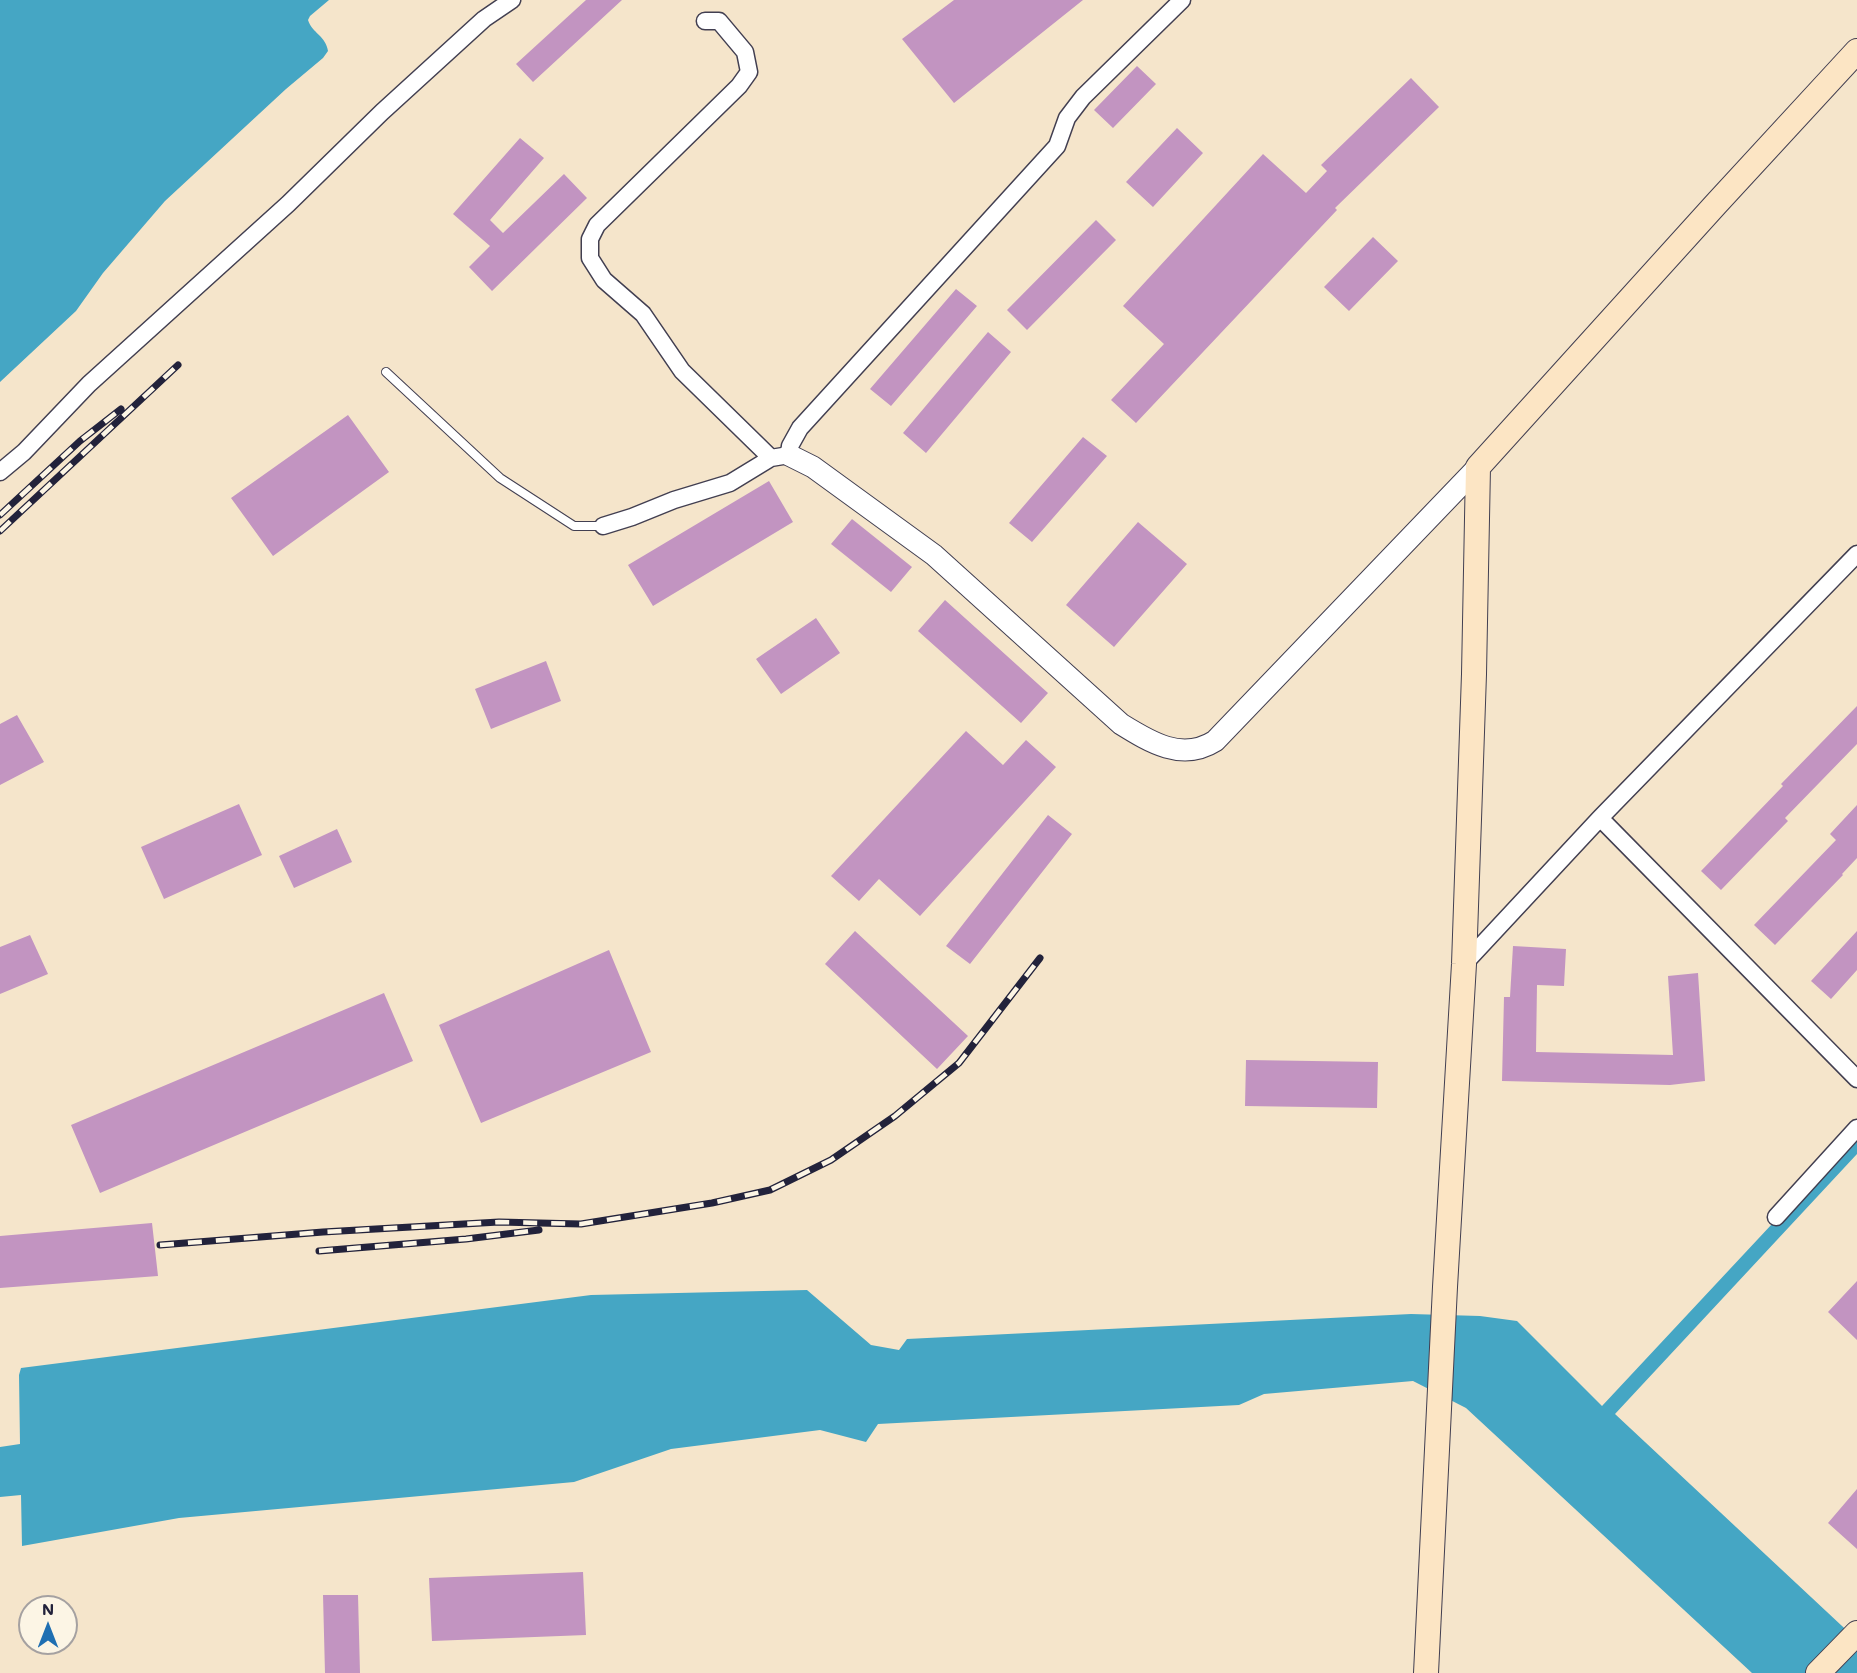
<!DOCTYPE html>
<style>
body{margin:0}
#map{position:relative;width:1857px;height:1673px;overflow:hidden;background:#f5e5cb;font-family:Mali,sans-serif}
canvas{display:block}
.north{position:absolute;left:18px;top:1595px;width:60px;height:60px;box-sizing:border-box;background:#fcf5e5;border:2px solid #a5a1a1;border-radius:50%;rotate:0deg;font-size:16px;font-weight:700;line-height:24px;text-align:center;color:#22223b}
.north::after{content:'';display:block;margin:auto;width:21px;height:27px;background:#1f6fb2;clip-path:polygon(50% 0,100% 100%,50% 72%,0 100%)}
</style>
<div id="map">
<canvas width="1857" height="1673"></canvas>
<div class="north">N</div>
</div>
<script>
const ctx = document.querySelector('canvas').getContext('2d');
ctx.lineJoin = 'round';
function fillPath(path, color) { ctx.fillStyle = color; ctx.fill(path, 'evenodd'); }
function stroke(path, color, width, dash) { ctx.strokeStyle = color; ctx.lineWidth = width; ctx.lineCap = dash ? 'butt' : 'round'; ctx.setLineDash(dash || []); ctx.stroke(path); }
const water = new Path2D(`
 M0,0h329l-19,16 -2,4c4,13 18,16 20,31l-5,7 -37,31 -121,112 -62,72 -27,38 -76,71z
 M1857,1133v21l-242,260 242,226v33h-105l-286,-265 -53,-27 -149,13 -25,11 -361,19 -12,18 -46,-12 -149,19 -97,33 -395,36 -157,28 -1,-51 -21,2v-50l20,-3 -1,-69 2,-7 570,-73 216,-5 64,55 28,5 8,-11 504,-25 69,2 37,5 85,85z`);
const building = new Path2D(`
 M586,0h36l-89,82 -17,-18z
 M954,0h129l-129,103 -52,-64z
 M1137,66l19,18 -43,44 -19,-18z
 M1411,78l28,29 -104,101 2,2 -201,213 -25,-23 53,-56 -41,-38 140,-152 43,39 21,-22 -6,-6z
 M1177,128l26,25 -50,54 -27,-25z
 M520,138l24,20 -54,62 13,13 61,-59 23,24 -95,93 -23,-24 21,-21 -37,-32z
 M1096,220l20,20 -89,90 -20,-20z
 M1373,237l25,24 -49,50 -25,-24z
 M956,289l21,17 -86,100 -21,-17z
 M988,332l23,20 -85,101 -23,-20z
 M348,415l41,57 -116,84 -42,-58z
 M1083,437l24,19 -75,86 -23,-19z
 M769,481l24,41 -140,84 -25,-41z
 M852,519l60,48 -21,25 -60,-48z
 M1138,522l49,42 -73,83 -48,-42z
 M945,600l103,93 -27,30 -103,-92z
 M816,618l24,35 -59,41 -25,-35z
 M546,661l15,40 -70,28 -16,-40z
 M1857,706v38l-72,74 3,3 -67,69 -20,-19 82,-85 -2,-2z
 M17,715l27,47 -44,23v-61z
 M966,731l37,34 23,-25 30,27 -136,149 -41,-37 -20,22 -28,-25z
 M239,804l23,51 -98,44 -23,-52z
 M1857,805v53l-15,16 1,1 -68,70 -21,-20 82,-85 -6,-6z
 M1048,815l24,19 -102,130 -24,-18z
 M337,829l15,33 -58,26 -15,-32z
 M855,931l113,105 -31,33 -112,-105z
 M1857,931v39l-26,29 -20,-18z
 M30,935l18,39 -48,20v-47z
 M1513,946l53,3 -2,37 -27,-1 -1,67 137,3 -5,-79 30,-3 7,108 -35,4 -168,-4 2,-84h6z
 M609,950l42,102 -170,71 -42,-98z
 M384,993l29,68 -313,132 -29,-68z
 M1246,1060l132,2 -1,46 -132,-2z
 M152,1223l6,53 -158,12v-52z
 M1857,1281v59l-29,-28z
 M1857,1489v60l-29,-26z
 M583,1572l3,63 -154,6 -3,-63z
 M323,1595h35l2,78h-35z`);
const service = new Path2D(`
 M386,372l114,106 74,48h29`);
const minor = new Path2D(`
 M705,21h14l26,31 4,20 -10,14 -142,139 -7,14v19l14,22 39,34 39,57 89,87
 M0,472l24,-20 65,-68 199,-180 94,-92 102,-93 28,-19
 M603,526l29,-9 42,-17 56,-17 41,-25 18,-3 1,-9 10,-18 257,-282 10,-28 16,-21 99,-97
 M1600,818l257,261
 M1464,964l136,-146 257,-264
 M1776,1217l81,-89`);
const tertiary = new Path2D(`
 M789,455l24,12 121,88 187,169c29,18 61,38 94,17l263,-274`);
const secondary = new Path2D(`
 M1426,1673l19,-386 19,-323 10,-290 4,-207 238,-263 141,-153
 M1818,1673l39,-40`);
const rail = new Path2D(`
 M0,515l80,-74 41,-32
 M0,531l178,-166
 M160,1245l163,-13 176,-10 82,2 131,-21 58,-13 61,-30 64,-44 64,-53 81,-105
 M319,1251l147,-12 73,-9`);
fillPath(water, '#45a6c4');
fillPath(building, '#c294c1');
stroke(service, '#423f51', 10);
stroke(minor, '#423f51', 19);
stroke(tertiary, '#423f51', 23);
stroke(secondary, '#423f51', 26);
stroke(service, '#fff', 8);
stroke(minor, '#fff', 16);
stroke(tertiary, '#fff', 21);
stroke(secondary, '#fce5c4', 24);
stroke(rail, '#22223b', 7);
stroke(rail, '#fcf5e5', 4.5, [14]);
</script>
